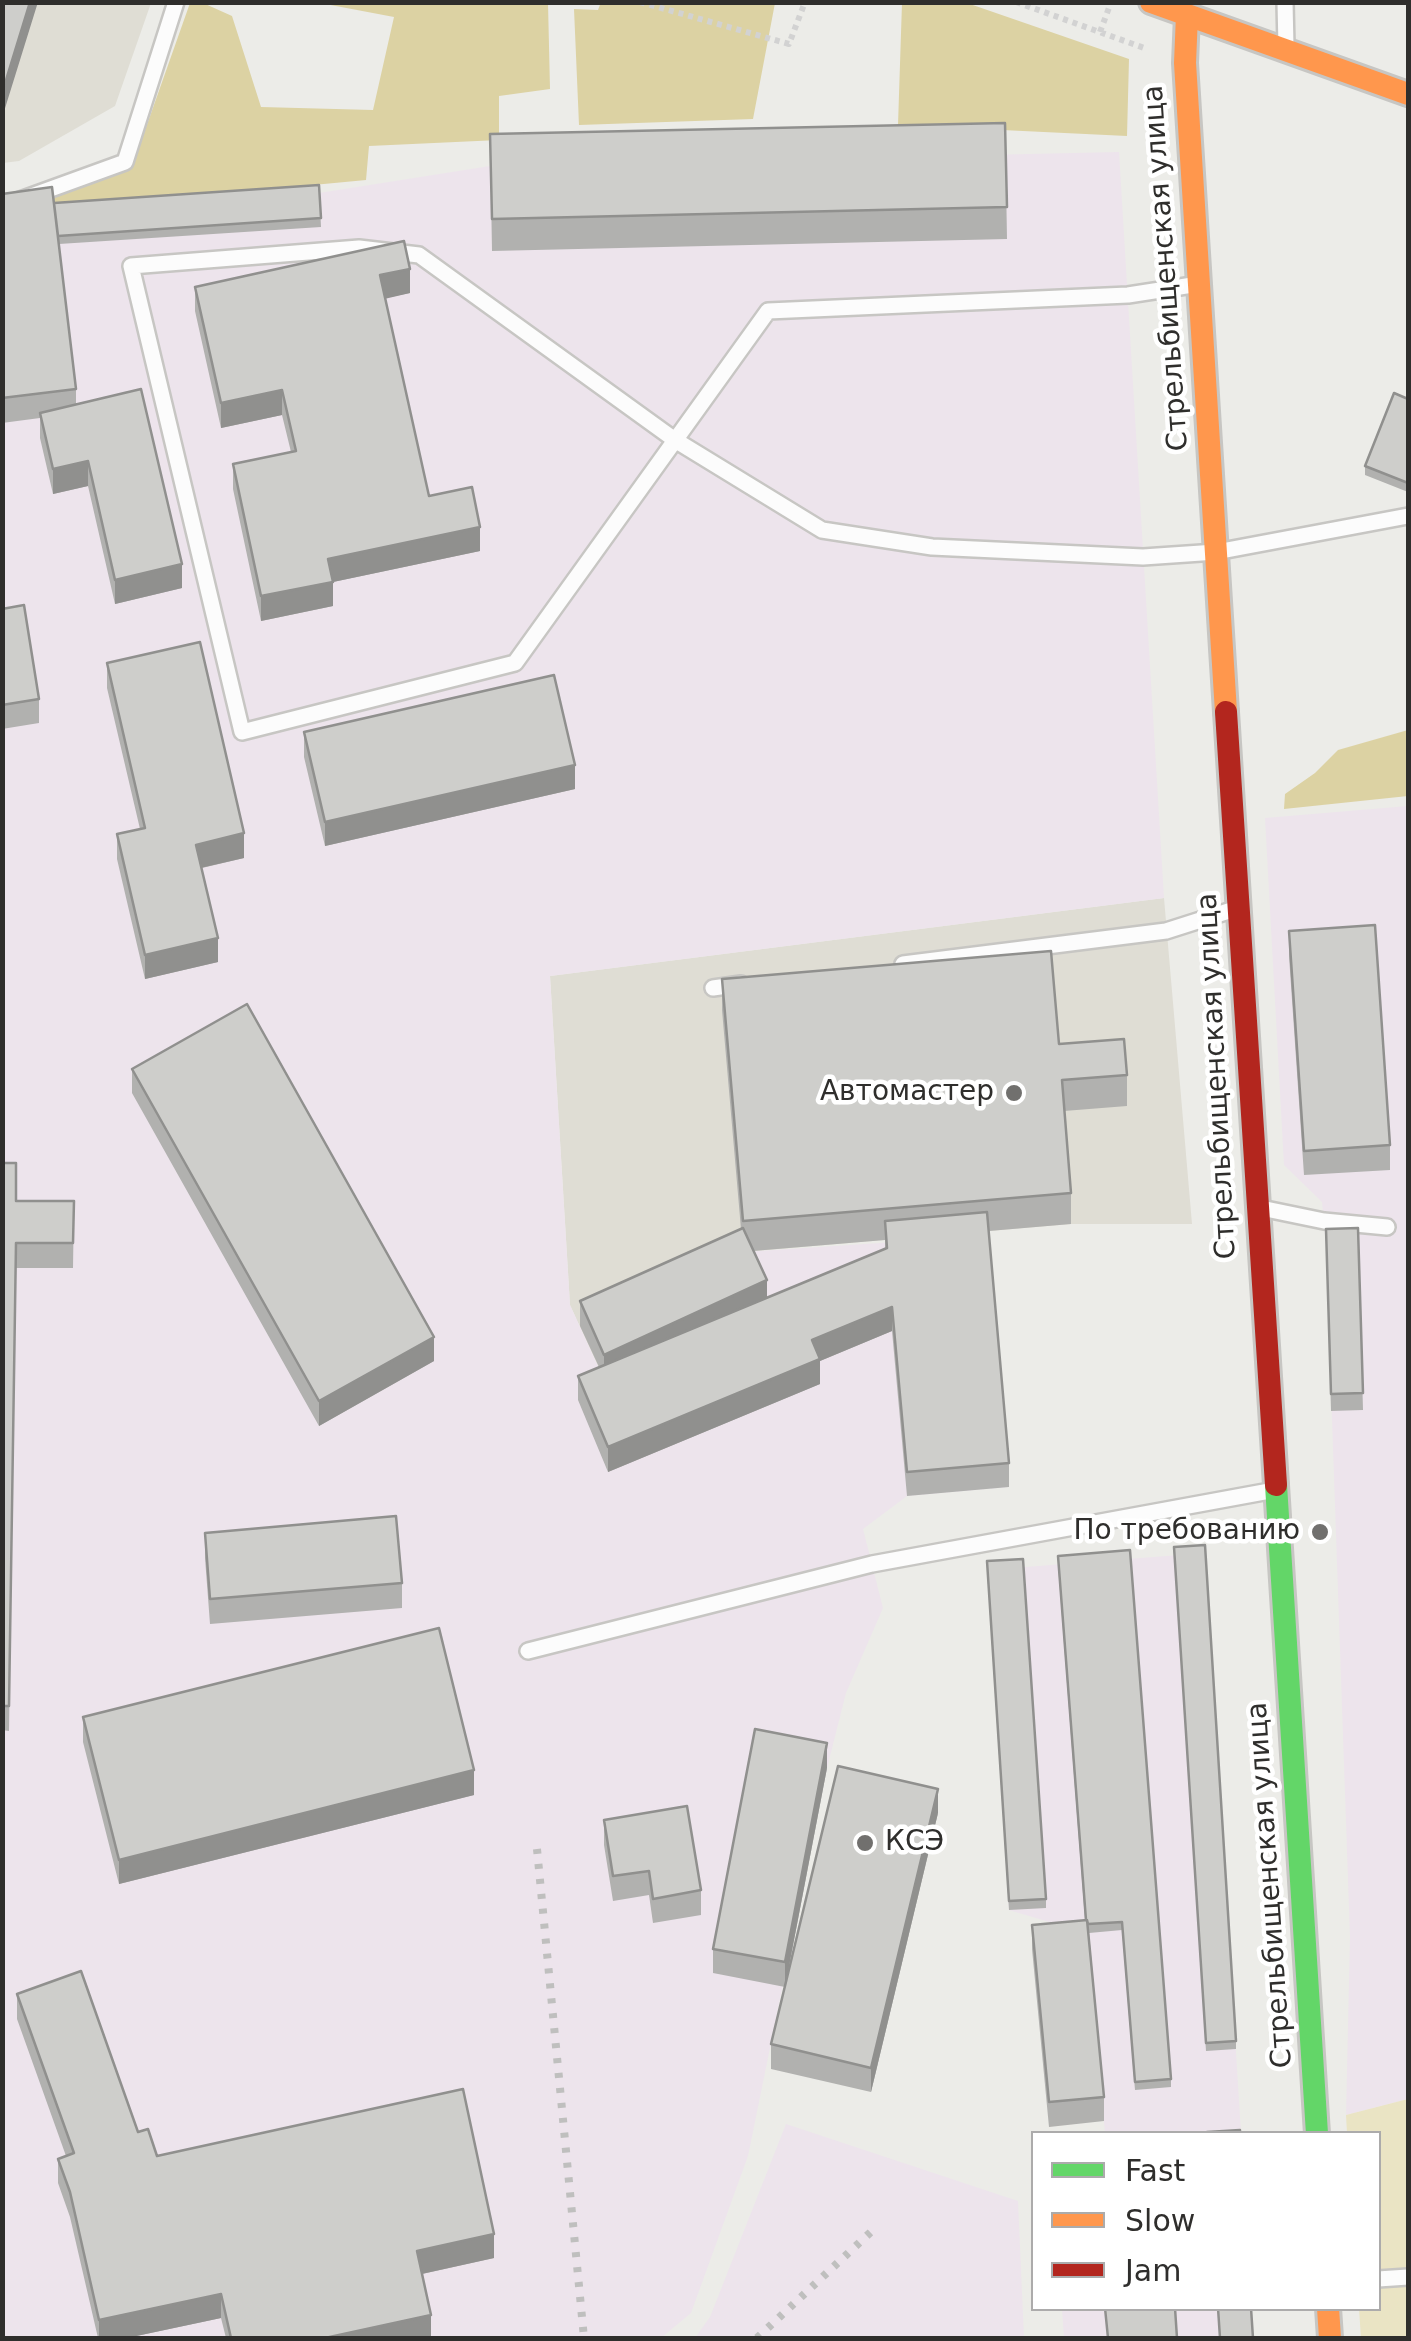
<!DOCTYPE html>
<meta charset="utf-8">
<style>
body{margin:0}
#map{position:relative;width:1411px;height:2341px;overflow:hidden;background:#ecece8;font-family:"DejaVu Sans",sans-serif}
canvas{display:block}
.frame{position:absolute;inset:0;border:5px solid #2f2e2c;pointer-events:none}
.legend{position:absolute;left:1031px;top:2131px;width:350px;height:180px;box-sizing:border-box;background:#fff;border:2px solid #acabab;margin:0;padding:12px 18px;list-style:none;font-size:30px;color:#2f2e2c}
.legend li{display:flex;align-items:center;gap:20px;height:50px}
.legend b{width:50px;border:2px solid #acabab}
</style>
<div id="map">
<canvas width="1411" height="2341"></canvas>
<div class="frame"></div>
<ul class="legend">
<li><b style="height:12px;background:#63d668"></b>Fast</li>
<li><b style="height:12px;background:#ff974d"></b>Slow</li>
<li><b style="height:12px;background:#b3261e"></b>Jam</li>
</ul>
</div>
<script>
const ctx = document.querySelector('canvas').getContext('2d');
ctx.lineJoin = 'round';
function fillPath(path, color) { ctx.fillStyle = color; ctx.fill(path, 'evenodd'); }
function stroke(path, color, width, dash) { ctx.strokeStyle = color; ctx.lineWidth = width; ctx.lineCap = dash ? 'butt' : 'round'; ctx.setLineDash(dash || []); ctx.stroke(path); }
function drawText(font, color, halo, rows, align = 'center') {
  ctx.font = font + ' "DejaVu Sans",sans-serif'; ctx.lineWidth = 9; ctx.setLineDash([]); ctx.textBaseline = 'middle'; ctx.strokeStyle = halo; ctx.fillStyle = color; for (const [text, x, y, turn = 0] of rows) {
    ctx.save(); ctx.translate(x, y); ctx.rotate((+turn || 0) * Math.PI / 180); ctx.textAlign = isNaN(turn) ? turn : align; if (halo) ctx.strokeText(text, 0, 0); ctx.fillText(text, 0, 0); ctx.restore();
  }
}
const built = new Path2D(`
 M2,3h149l-36,103 -96,55 -16,2z
 M1164,898l28,326h-121l-327,28 -140,128 -34,-75 -20,-329z`);
const industrial = new Path2D(`
 M1119,152l45,746 -614,78 20,329 34,74 139,-127 244,-16 22,251 -102,9 -44,33 20,79 -37,85 -19,75 -79,388 -57,157 -30,25h-658l-1,-2120 317,-25 171,-27z
 M1408,806v1293l-62,16 4,-178 -24,-691 -4,-44 -38,-37 -19,-347z
 M1205,1553l36,580h-136l-19,-200 -77,-23 -22,-340z
 M786,2124l232,77 6,137h-329l15,-21z
 M1062,2309h189l2,29h-189z`);
const green = new Path2D(`
 M1408,2099v239h-47l-2,-29 19,-1v-174l-31,-1 -1,-18z`);
const forest = new Path2D(`
 M601,2l174,1 -22,116 -174,6 -5,-116 24,1z
 M190,3h13l29,13 29,91 112,3 21,-93 -74,-14h228l2,86 -51,7v44l-130,6 -3,34 -317,30 -1,-13 84,-30z
 M902,3h65l162,56 -2,77 -229,-11z
 M1408,730v66l-124,13 1,-15 30,-21 23,-23z`);
const path = new Path2D(`
 M640,2l149,42 16,-42
 M1016,2l131,47
 M1100,32l10,-27`);
const lane = new Path2D(`
 M1285,2l1,45
 M2,203h10l113,-41 51,-160
 M1199,284l-71,11 -360,16 -253,352 -273,69 -111,-466 228,-18 60,7 256,185 147,90 110,17 211,10 73,-5 192,-36
 M903,964l263,-33 72,-23
 M713,988l28,-4
 M1261,1208l63,13 63,6
 M528,1651l344,-87 403,-74
 M1378,2279l30,-2`);
const fast = new Path2D(`
 M1276,1485l41,649`);
const slow = new Path2D(`
 M1151,2l257,92
 M1187,15l-2,48 41,649
 M1328,2308l2,30`);
const jam = new Path2D(`
 M1226,712l50,773`);
const rail = new Path2D(`
 M537,1849l47,489
 M757,2338l116,-108`);
const wall = new Path2D(`
 M1005,123l2,116 -515,12 -2,-117z
 M319,185l2,42 -262,17 17,145v16l106,183 -67,16 -27,-118 -35,8 -13,-56v-20l-38,5v-229l52,9z
 M195,287l215,6 -25,5 44,198 51,55 -147,31v24l-72,15 -28,-132v-25l58,-12 -9,-37 -61,13 -26,-117z
 M1408,399v93l-43,-17v-9z
 M2,609l37,90v24l-37,6z
 M107,663l137,195 -42,10 16,94 -73,17 -28,-120v-25l23,-5 -33,-141z
 M304,732l271,57 -250,57 -21,-89z
 M1289,931l101,214v25l-86,5 -15,-219z
 M722,979l337,65 68,31v31l-63,5 7,82v31l-82,7 20,232v24l-102,9 -15,-165 -72,30v23l-212,88 -30,-72v-24l21,-9 -19,-41v-25l161,-72 -19,-219zM885,1240v9l-118,49 -14,-47z
 M132,1069l302,292 -115,65 -187,-333z
 M2,1163l14,38h58l-1,67h-57l-7,463 -7,-1z
 M1358,1228l5,182 -32,1 -5,-182z
 M205,1533l197,50v25l-192,16 -5,-66z
 M1174,1555l62,486v8l-30,2z
 M1058,1565l113,514v8l-36,3 -13,-160 -33,3 15,164v24l-55,6 -17,-178v-24l53,-5z
 M987,1570l59,329v9l-37,2z
 M83,1717l391,78 -355,89 -36,-142z
 M827,1768l-42,219 -72,-14v-24z
 M938,1813l-67,279 -100,-23v-25z
 M604,1820l97,70v25l-48,8 -4,-28 -36,6 -9,-56z
 M17,1994l121,138 19,24 337,102 -72,16 9,64h-205l-5,-20 -94,20h-29l-28,-121 -12,-34v-24l8,-3 -49,-137z`);
const shadedWall = new Path2D(`
 M30,2h8l-36,116v-25z
 M410,269v24l-30,7v-25z
 M282,390v25l-61,13v-25z
 M88,461v25l-35,8v-25z
 M480,527v24l-147,31v24l-72,15v-25l67,-37z
 M182,564v24l-67,16v-24z
 M575,765v24l-250,57v-24z
 M244,833v25l-48,11v-24z
 M218,938v24l-73,17v-24z
 M767,1280v25l-163,75v-25z
 M892,1307v24l-72,30v23l-212,88v-25l204,-107z
 M434,1337v24l-115,65v-25z
 M827,1743v25l-42,219v-25z
 M474,1770v25l-355,89v-24z
 M938,1789v24l-67,279v-24z
 M494,2234v24l-77,17v-24z
 M221,2294v24l-94,20h-28v-18z
 M431,2315v23h-106z`);
const building = new Path2D(`
 M2,2h28l-28,91z
 M1005,123l2,84 -515,12 -2,-85z
 M319,185l2,33 -263,18 -4,-33z
 M52,187l24,202 -74,9v-204z
 M404,241l6,28 -30,6 49,221 43,-9 8,40 -152,32 5,23 -72,14 -28,-132 63,-13 -14,-61 -61,13 -26,-116z
 M141,389l41,175 -67,16 -27,-119 -35,8 -13,-56z
 M1394,393l14,6v84l-43,-17z
 M24,605l15,94 -37,6v-96z
 M200,642l44,191 -48,12 22,93 -73,17 -28,-121 28,-6 -38,-165z
 M554,675l21,90 -250,57 -21,-90z
 M1375,925l15,220 -86,6 -15,-220z
 M1051,951l8,93 65,-5 3,36 -65,5 9,113 -328,28 -21,-242z
 M247,1004l187,333 -115,64 -187,-332z
 M2,1163h14v38h58l-1,42h-57l-7,463h-7z
 M987,1212l22,251 -102,9 -15,-165 -80,33 8,19 -212,88 -30,-71 309,-128 -2,-27z
 M743,1228l24,52 -163,75 -24,-54z
 M1358,1228l5,165 -32,1 -5,-165z
 M396,1516l6,67 -192,16 -5,-66z
 M1205,1545l31,496 -30,2 -32,-496z
 M1130,1550l41,529 -36,3 -13,-160 -34,2 -1,-4h-1l-28,-364z
 M1023,1559l23,340 -37,2 -22,-340z
 M439,1628l35,142 -355,90 -36,-143z
 M755,1729l72,14 -42,219 -72,-13z
 M838,1766l100,23 -67,279 -100,-24z
 M687,1806l14,84 -48,9 -4,-28 -36,5 -9,-56z
 M1087,1920l17,177 -55,5 -17,-177z
 M81,1971l57,161 10,-3 9,27 306,-67 31,145 -77,17 14,64 -106,23h-94l-10,-44 -122,26 -29,-128 -12,-33 16,-6 -57,-159z
 M1240,2130v4h-33v-2z
 M1105,2308h70l2,30h-69z
 M1218,2308h33l2,30h-33z`);
const markers = [
 [1014,1093,10,"#71706e"],
 [1320,1532,10,"#71706e"],
 [865,1843,10,"#71706e"]
];
const streetNames = [
 ["Стрельбищенская улица",1167,268,-94],
 ["Стрельбищенская улица",1218,1076,-93],
 ["Стрельбищенская улица",1271,1885,-94]
];
const poiNames = [
 ["Автомастер",994,1093],
 ["По требованию",1300,1532],
 ["КСЭ",885,1843,"left"]
];
fillPath(built, '#dfddd4');
fillPath(industrial, '#ede4ec');
fillPath(green, '#eae4c4');
fillPath(forest, '#dcd2a3');
stroke(lane, '#c7c6c3', 20);
stroke(fast, '#c7c6c3', 28);
stroke(slow, '#c7c6c3', 28);
stroke(jam, '#c7c6c3', 28);
stroke(path, '#d2d2d2', 6, [5, 5]);
stroke(lane, '#fcfcfc', 15);
stroke(fast, '#63d668', 22);
stroke(slow, '#ff974d', 22);
stroke(jam, '#b3261e', 22);
stroke(rail, '#bfbfbe', 8, [5, 10]);
fillPath(wall, '#b1b1af');
fillPath(shadedWall, '#90908e');
fillPath(building, '#cececb');
stroke(building, '#90908e', 2.5);
for (const [x, y, r, color] of markers) { const dot = new Path2D(); dot.arc(x, y, r, 0, 2 * Math.PI); ctx.fillStyle = color; ctx.fill(dot); stroke(dot, '#fff', 4); }
drawText('28px', '#2f2e2c', '#fff', streetNames);
drawText('28px', '#2f2e2c', '#fff', poiNames, 'right');
</script>
